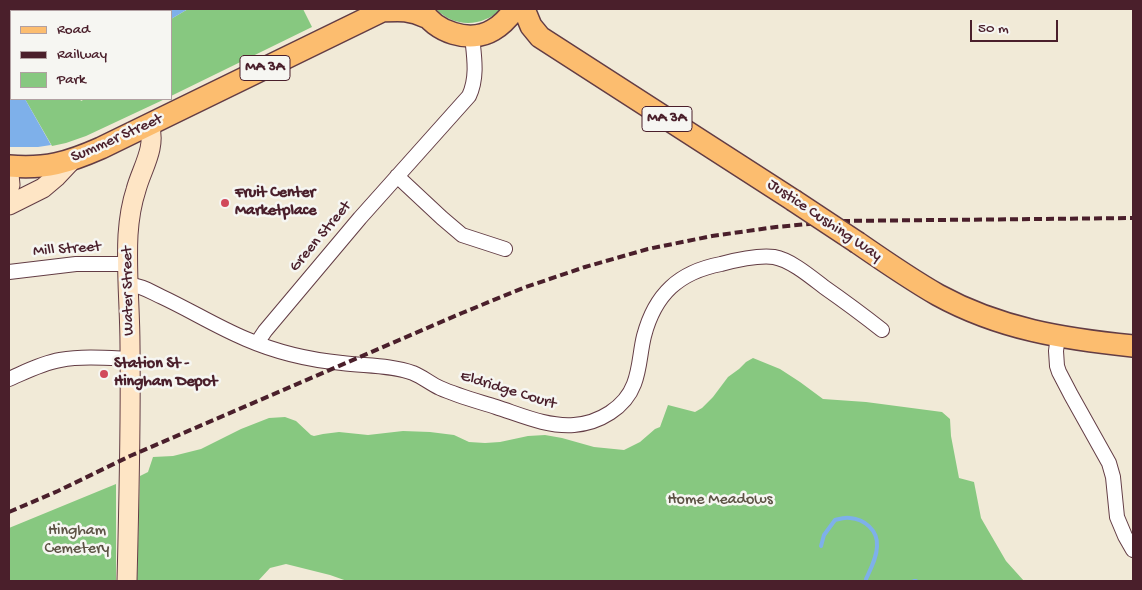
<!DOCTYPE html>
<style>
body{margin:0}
#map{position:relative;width:1142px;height:590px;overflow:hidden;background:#f1ead7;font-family:"Gochi Hand",sans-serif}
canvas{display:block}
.frame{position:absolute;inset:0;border:10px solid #4a1f2b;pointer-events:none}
.legend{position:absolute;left:10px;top:10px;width:162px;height:90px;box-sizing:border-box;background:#f6f6f2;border:1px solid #b1a0a2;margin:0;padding:6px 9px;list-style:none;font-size:15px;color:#4a1f2b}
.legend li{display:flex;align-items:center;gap:10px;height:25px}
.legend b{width:25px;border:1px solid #b1a0a2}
.scale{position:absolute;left:970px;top:20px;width:88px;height:22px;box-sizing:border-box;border:2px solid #4a1f2b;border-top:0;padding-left:6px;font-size:15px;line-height:18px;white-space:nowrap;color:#4a1f2b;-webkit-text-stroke:4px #f6f6f2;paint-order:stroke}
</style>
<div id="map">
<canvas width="1142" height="590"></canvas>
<div class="frame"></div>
<ul class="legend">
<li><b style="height:6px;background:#fcbd6f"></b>Road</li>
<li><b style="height:6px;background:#4a1f2b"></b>Railway</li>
<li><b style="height:14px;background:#87c880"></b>Park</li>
</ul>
<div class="scale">50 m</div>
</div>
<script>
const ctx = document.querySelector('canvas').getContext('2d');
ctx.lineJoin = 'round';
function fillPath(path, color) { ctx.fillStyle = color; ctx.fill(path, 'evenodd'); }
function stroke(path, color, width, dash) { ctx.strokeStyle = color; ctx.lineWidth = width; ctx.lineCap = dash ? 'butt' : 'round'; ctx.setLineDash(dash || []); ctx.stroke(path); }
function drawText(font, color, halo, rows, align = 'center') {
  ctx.font = font + ' "Gochi Hand",sans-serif'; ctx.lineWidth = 5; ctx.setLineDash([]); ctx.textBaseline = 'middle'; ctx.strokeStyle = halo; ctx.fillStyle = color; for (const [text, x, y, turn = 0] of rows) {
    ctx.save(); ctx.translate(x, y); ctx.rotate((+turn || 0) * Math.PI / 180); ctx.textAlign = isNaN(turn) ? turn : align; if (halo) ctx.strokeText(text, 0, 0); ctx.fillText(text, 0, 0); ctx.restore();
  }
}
const green = new Path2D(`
 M188,9h80l1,1 2,-1h32l9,18 -141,69v-77z
 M436,9h65c-18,18 -47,19 -65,0z
 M25,99h55l1,2 4,-2h80l-79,37 -20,7 -14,3z
 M753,358l27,11 20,13 23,17 43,3 76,10 8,7 1,17 8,42 15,4 7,36 25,43 18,20h-677l-17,-6 -44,-11 -16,4 -12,13h-121l3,-105 8,-4 5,-15 20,-1 28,-7 40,-20 28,-11 16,-1 11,4 15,14 3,1 9,-2 16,-2 29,3 35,-4 27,1 24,3 15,7 16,1 15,-1 28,-6 17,-1 17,3 32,9 30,3 16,-8 15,-13 5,-2 8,-22 27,7 7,-4 11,-11 15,-20 11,-8 7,-7z
 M116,484v97h-107v-53z`);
const water = new Path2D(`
 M9,9h179l-17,10v-8h-160v23l-2,2z
 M9,71l2,4v24h14l26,46 -13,2h-29z`);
const stream = new Path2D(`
 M821,546l3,-11 11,-15c4,-1 10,-3 15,-2 14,1 28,12 27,28 0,11 -6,22 -11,33v2
 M914,581h2`);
const minor = new Path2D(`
 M397,176l45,42 20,17 43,14
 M9,272l67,-8h52
 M129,285c12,0 22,7 33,12 28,13 55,30 84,42 30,13 64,21 96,24 23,3 49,2 71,10 10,4 18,11 27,15 18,8 37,13 56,19 25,8 51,20 78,18 25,-2 51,-17 60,-41 6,-15 6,-32 10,-48 11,-42 35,-64 77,-72 15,-4 37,-9 53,-7 17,3 37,20 50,30 20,14 39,28 58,43
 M1058,336l-2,15 1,15 2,6 12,23 38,68 4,14 4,40 8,19 8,14
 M257,343l8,-12 95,-113 109,-122c9,-19 5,-40 3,-60
 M9,379c16,-7 33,-16 51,-19 23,-4 47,-2 70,-1`);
const secondary = new Path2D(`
 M9,174l1,11 -1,2
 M9,205l34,-17 13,-11 16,-17
 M127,581c2,-78 4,-157 3,-236 0,-36 -4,-73 -2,-110 1,-15 3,-30 8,-45 5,-20 21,-43 13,-65`);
const primary = new Path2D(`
 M422,9c12,23 48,35 71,21 9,-5 16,-13 22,-21
 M524,9l7,17 9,11 253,163
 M382,11c17,-1 28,-2 44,6
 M9,166c37,3 58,-3 92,-18l281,-137 2,-2
 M858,243c26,18 52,36 80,52 62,34 126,44 195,51`);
const rail = new Path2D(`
 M9,512l49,-21 72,-35 332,-143 61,-25 62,-21 63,-18 64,-13 64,-9 64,-6 293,-3`);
const primaryBridge = new Path2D(`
 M793,200l65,43`);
const markers = [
 [225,203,5,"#d1495b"],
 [104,374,5,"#d1495b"]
];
const shields = [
 [265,68,50],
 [667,119,50]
];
const shieldNames = [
 ["MA 3A",265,68],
 ["MA 3A",667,119]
];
const streetNames = [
 ["Summer Street",117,139,-24],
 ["Justice Cushing Way",824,221,34],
 ["Green Street",321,237,-50],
 ["Mill Street",67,250,-4],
 ["Water Street",129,291,-91],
 ["Eldridge Court",508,391,17]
];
const poiNames = [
 ["Fruit Center",235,194],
 ["Marketplace",235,212],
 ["Station St -",114,365],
 ["Hingham Depot",114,383]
];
const parkNames = [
 ["Home Meadows",720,501],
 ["Hingham",77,532],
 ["Cemetery",77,550]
];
fillPath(green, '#87c880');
fillPath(water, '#7eb0ea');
stroke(stream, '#7eb0ea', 4);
stroke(minor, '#633d45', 16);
stroke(secondary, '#633d45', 21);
stroke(primary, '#633d45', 24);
stroke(minor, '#fff', 14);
stroke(secondary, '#fee5c5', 19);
stroke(primary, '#fcbd6f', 21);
stroke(rail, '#4a1f2b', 4, [8, 4]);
stroke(primaryBridge, '#633d45', 24, []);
stroke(primaryBridge, '#fcbd6f', 21);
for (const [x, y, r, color] of markers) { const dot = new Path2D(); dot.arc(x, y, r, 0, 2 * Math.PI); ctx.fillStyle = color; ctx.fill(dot); stroke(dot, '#f6f6f2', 2); }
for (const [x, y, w] of shields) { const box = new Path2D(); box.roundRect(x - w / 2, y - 12.5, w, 25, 4); ctx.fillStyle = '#f6f6f2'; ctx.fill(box); stroke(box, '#4a1f2b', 1); }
drawText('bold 15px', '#4a1f2b', null, shieldNames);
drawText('16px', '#4a1f2b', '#f6f6f2', streetNames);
drawText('bold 16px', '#4a1f2b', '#f6f6f2', poiNames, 'left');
drawText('16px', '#5c5244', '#f6f6f2', parkNames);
</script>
